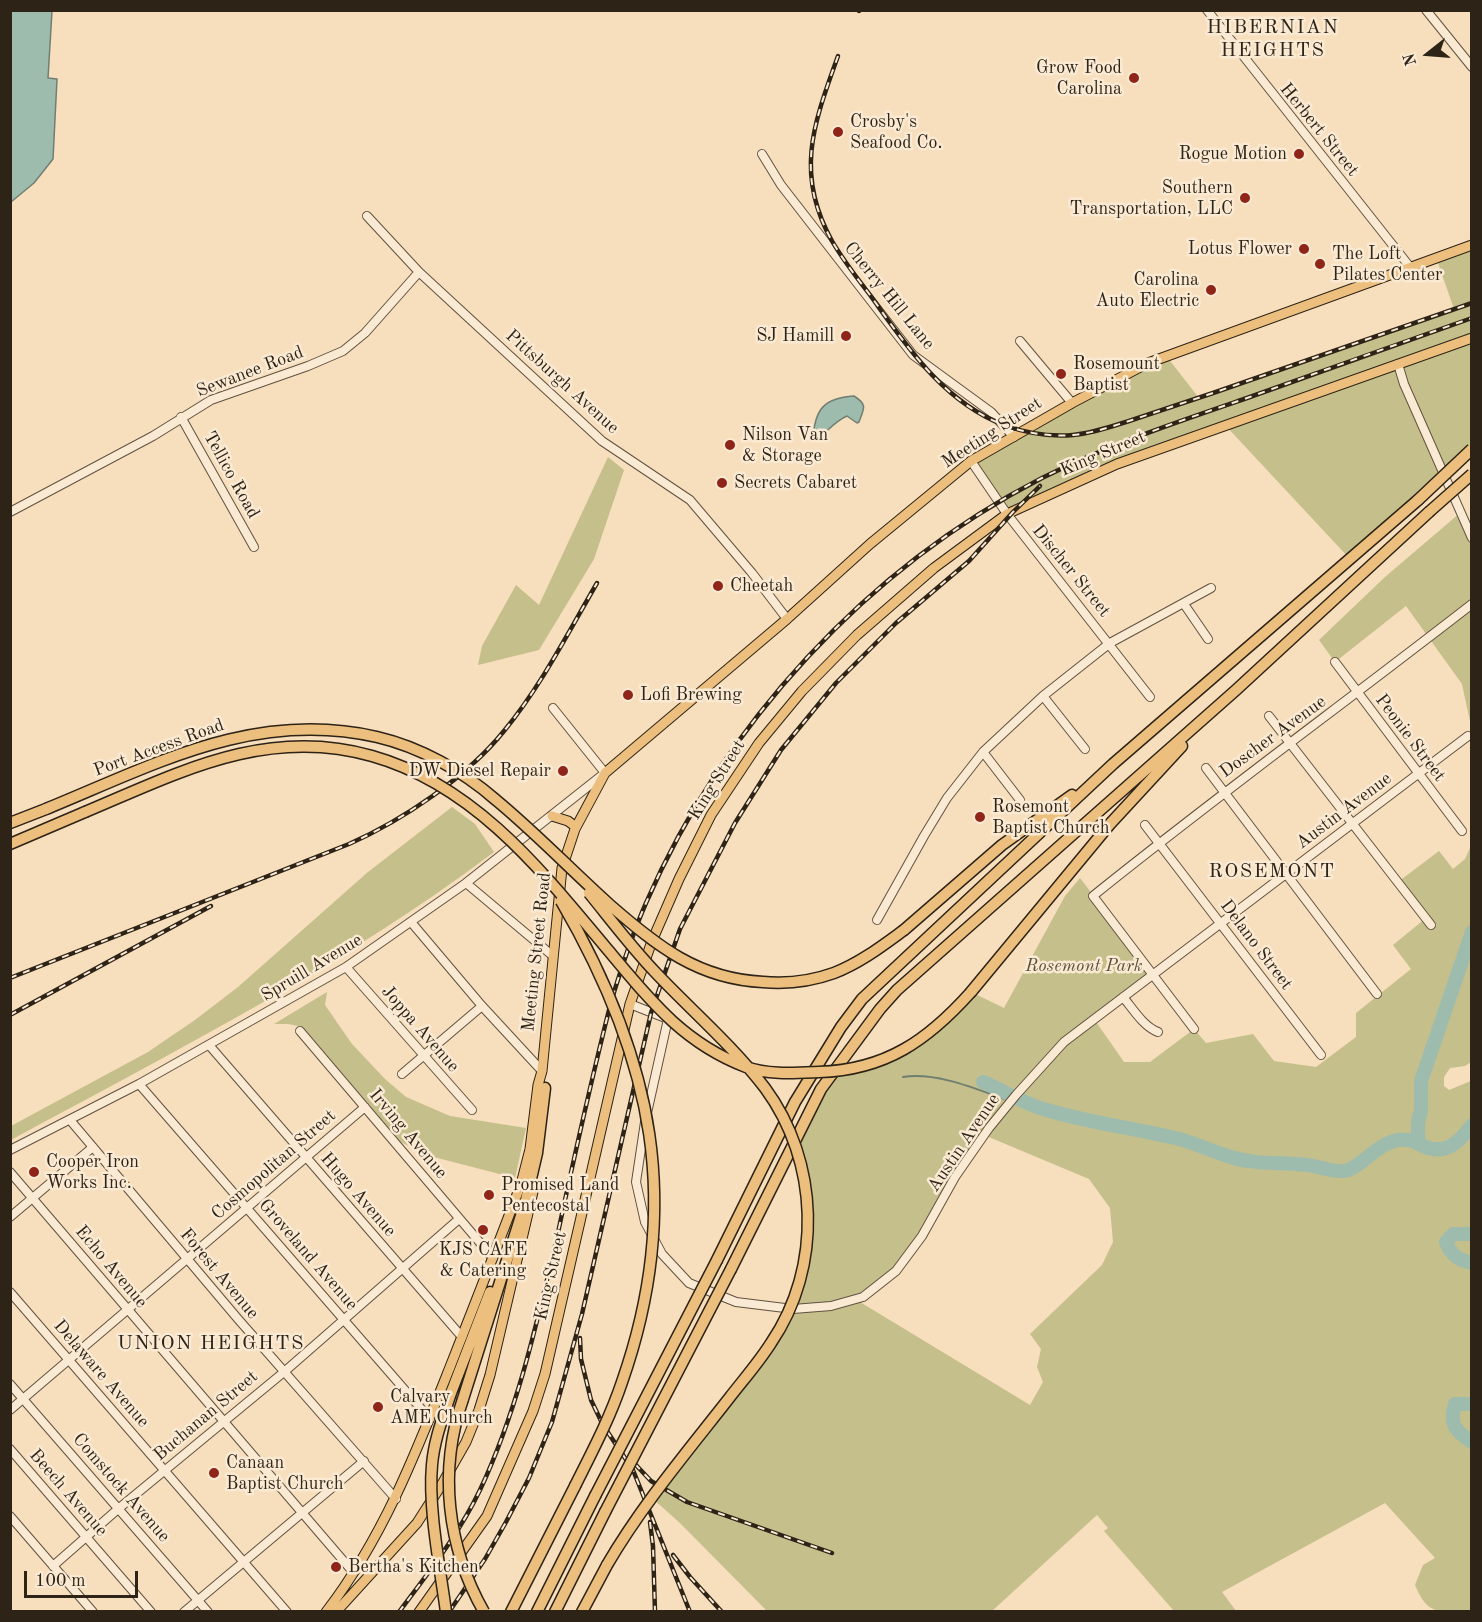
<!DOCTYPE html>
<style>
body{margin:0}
#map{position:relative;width:1482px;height:1622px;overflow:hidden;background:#f7debc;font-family:"Old Standard TT",serif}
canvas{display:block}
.frame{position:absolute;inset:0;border:12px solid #2d2316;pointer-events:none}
.north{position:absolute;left:1398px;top:24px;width:60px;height:60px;-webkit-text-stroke:4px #faead3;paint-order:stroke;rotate:253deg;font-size:16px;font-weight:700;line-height:24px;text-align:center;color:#2d2316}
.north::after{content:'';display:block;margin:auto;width:21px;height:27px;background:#2d2316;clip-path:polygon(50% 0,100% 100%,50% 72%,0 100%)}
.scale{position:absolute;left:24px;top:1571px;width:114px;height:27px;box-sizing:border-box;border:3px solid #2d2316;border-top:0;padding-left:8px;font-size:18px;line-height:21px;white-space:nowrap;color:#2d2316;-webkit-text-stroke:4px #faead3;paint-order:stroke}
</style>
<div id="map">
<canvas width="1482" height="1622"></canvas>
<div class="frame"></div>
<div class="north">N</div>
<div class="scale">100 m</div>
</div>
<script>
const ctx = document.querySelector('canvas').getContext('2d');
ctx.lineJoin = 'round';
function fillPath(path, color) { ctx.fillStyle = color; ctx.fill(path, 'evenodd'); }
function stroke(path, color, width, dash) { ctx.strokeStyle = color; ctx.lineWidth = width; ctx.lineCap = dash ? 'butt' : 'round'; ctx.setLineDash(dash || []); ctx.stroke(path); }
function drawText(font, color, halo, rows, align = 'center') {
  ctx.font = font + ' "Old Standard TT",serif'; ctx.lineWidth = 5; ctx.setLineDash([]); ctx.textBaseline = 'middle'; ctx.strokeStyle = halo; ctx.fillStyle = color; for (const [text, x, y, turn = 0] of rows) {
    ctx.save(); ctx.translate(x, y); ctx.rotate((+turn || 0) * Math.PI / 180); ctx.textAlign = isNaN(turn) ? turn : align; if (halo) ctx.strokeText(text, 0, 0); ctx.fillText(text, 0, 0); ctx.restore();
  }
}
const green = new Path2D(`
 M1471,245v204l-121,110 -125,-134 -108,39 -110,50 -36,-53 196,-104 32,41 255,-89 -18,-52z
 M608,457l16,13 -30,89 -55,91 -61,15 4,-19 34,-61 23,20z
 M1460,513l11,25v188l-9,-42 -56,-78 -71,56 -16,-22 66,-63z
 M452,807l23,17 19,28c-151,114 -319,199 -483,288v-14l137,-74 47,-32 43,-33 130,-115z
 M1471,846v216l-6,4 -15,2 -6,9v9l5,4 22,-9v530c-31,0 -42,7 -56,-26l8,-20 12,-7 -50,-55 -163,89 14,19h-62l-70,-80 4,-3 -11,-13 -105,96 -224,1 -88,-89 -28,-25 127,-168 29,-91 -13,-96 39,-72 71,-22 66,-57 33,16 61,-112 15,-18 73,96 -59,45 30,43h26l44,-33 12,14 47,-9 21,27 42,6 40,-30v-24l55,-44 -18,-24 33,-27 -28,-36 41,-31 14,18 12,-10zM984,1135l105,44 21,29 3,34 -11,23 -72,69 11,15 -4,18 6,15 -13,23 -175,-106 41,-28z
 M327,992l-2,13 27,39 33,35 21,18 44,19 76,12 -11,50 -89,-23 -25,-13 -98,-115 -15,-3h-14z`);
const water = new Path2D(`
 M11,10l41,1 -4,67 9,1 -4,80 -19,24 -23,19z
 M854,396c14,9 10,12 5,26l-2,1 -10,-7c-12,5 -20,16 -30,23l-4,-1c2,-29 11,-40 41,-42z`);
const stream = new Path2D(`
 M903,1077c34,-5 73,12 104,23
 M1013,1102l74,22 150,31`);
const river = new Path2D(`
 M983,1082c18,8 36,18 54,25 45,15 92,20 138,31 19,4 37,14 56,19 25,8 50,5 76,8 12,1 24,7 36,6 15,0 34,-28 55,-31 9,-1 13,0 21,4 24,13 38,1 53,-19
 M1419,1144c-1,-10 -3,-22 2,-32v-31l51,-149
 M1472,1234h-19l-7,8c5,13 12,18 26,21
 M1472,1404h-17c-6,20 0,27 17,38`);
const minor = new Path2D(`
 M1207,10l203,257
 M1426,10l46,57
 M762,154l19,31 132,170 78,57 23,25
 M367,216l52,56 183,169 88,59 62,73 35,46
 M1020,341l52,62
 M1398,364l6,20 68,154
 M181,417l73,130
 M971,461l36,53 143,183
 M10,512l143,-76 58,-36 97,-34 35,-15 22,-18 54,-61
 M1184,604l24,35
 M1335,662l127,169
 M1043,696l42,53
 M1269,716l162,209
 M983,752l37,48
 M1206,768l171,226
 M1145,825l176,230
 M466,883l87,73
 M877,920l47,-84 23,-38 36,-46 60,-56 67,-53 101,-55
 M411,922l71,84 60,65
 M346,967l126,143
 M1123,997c10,12 20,29 35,35
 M630,1004l38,15 -23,103 -9,60 9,40 17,32 27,29 47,19 57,7 38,-3 32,-9 33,-26 26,-35 33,-59 34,-49 27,-33 48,-53 404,-306
 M1194,1029l-101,-133c124,-100 253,-194 379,-292
 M300,1031l193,227
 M209,1045l253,292
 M402,1074l80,-68
 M139,1084l291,335
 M70,1120l168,199 158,180
 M10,1150l129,-66 207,-117 120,-84 139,-110 -52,-65
 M10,1172l343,400
 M10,1217l83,-70
 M10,1292l277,320
 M10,1384l198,228
 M10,1410l355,-303
 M10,1449l141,163
 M10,1516l83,96
 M53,1566l65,-57 166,-137 175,-153
 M184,1612l180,-151`);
const major = new Path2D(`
 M552,816l16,5 8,6
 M326,1612c57,-74 90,-159 124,-245 24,-61 48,-122 71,-183l9,-35 8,-64 4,-14 20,-203 13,-39 30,-56 182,-154 83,-75 101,-83 101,-58 76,-40 324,-118
 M336,1612l81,-89 25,-39 24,-42 13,-32 11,-35 43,-183
 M419,1612l68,-96 46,-105 12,-37 85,-370 22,-63 27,-62 32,-64 48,-72 43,-52 55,-56 77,-67 73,-54 110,-50 355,-126`);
const highway = new Path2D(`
 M10,823l36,-14
 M10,844l75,-32
 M904,930l98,-85 70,-50
 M971,992l139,-168 72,-78
 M717,1260l78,-158 46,-75 21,-28 251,-235 305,-264
 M731,1269l90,-180 59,-80 17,-19 339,-300 193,-178
 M451,1393l39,-101
 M463,1399l63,-199 11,-47 8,-65
 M511,1612l64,-126
 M537,1612l58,-116
 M555,1612l50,-100
 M582,1612l25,-47`);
const rail = new Path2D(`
 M859,11v-1
 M838,56c-24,67 -44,117 -6,185 11,19 25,37 38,54 36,50 73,107 134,130 22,8 46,12 69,10 21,-2 40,-9 59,-15 27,-9 54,-18 81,-27 86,-30 172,-60 259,-90
 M10,978l339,-134c54,-24 118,-67 155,-113 37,-45 64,-98 93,-148
 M10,1015l201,-109
 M580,1338l1,21 10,41 12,25 30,45 57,142
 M635,1464l16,17 36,21 145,51
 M650,1522l3,24 2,66
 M673,1555l17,22 32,35
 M399,1612c29,-39 60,-78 81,-122 37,-79 56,-163 76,-248 17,-80 35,-161 55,-240 10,-33 21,-67 35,-99 78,-179 221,-335 396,-425 66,-33 135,-56 205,-80 75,-27 150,-54 225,-80
 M449,1612l36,-53 21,-37 23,-44 23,-56 30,-108 69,-301 29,-84 55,-106 46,-73 55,-67 60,-60 73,-62 44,-49 27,-26`);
const highwayBridge = new Path2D(`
 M1418,500l54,-51
 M1429,512l43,-38
 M46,809c110,-45 209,-100 331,-72 43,10 86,34 119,63 40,33 76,71 114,105 47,41 88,74 153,77 24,2 49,-1 71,-9 26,-10 48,-27 70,-43
 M85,812c95,-40 182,-86 287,-56 103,29 170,115 236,194 41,49 75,93 138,117 22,8 49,6 73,5 67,-2 109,-32 152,-80
 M589,893c22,27 43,55 67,80 36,38 77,73 109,115 54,73 58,179 6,255 -12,19 -27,36 -41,54 -43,55 -88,108 -123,168
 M561,901c92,158 123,304 61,481 -12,36 -30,70 -47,104
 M463,1399c-25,71 -16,148 21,213
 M595,1496l122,-236
 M605,1512l126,-243
 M446,1612c-6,-45 -18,-104 -14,-147 2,-25 11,-48 19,-72`);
const markers = [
 [1134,78,6,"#8f2418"],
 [838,132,6,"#8f2418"],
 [1299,154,6,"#8f2418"],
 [1245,198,6,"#8f2418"],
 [1304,249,6,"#8f2418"],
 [1320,264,6,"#8f2418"],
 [1211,290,6,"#8f2418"],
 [846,336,6,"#8f2418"],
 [1061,374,6,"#8f2418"],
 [730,445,6,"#8f2418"],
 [722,483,6,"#8f2418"],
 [718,586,6,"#8f2418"],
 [628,695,6,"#8f2418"],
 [563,771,6,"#8f2418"],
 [980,817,6,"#8f2418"],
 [34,1172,6,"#8f2418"],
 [489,1195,6,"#8f2418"],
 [483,1230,6,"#8f2418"],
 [378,1407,6,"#8f2418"],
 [214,1473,6,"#8f2418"],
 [336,1567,6,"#8f2418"]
];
const poiNames = [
 ["Grow Food",1122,68,"right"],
 ["Carolina",1122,89,"right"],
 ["Crosby's",850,122],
 ["Seafood Co.",850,143],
 ["Rogue Motion",1287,154,"right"],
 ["Southern",1233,188,"right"],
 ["Transportation, LLC",1233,209,"right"],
 ["Lotus Flower",1292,249,"right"],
 ["The Loft",1332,254],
 ["Pilates Center",1332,275],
 ["Carolina",1199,280,"right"],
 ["Auto Electric",1199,301,"right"],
 ["SJ Hamill",834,336,"right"],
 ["Rosemount",1073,364],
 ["Baptist",1073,385],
 ["Nilson Van",742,435],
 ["& Storage",742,456],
 ["Secrets Cabaret",734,483],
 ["Cheetah",730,586],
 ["Lofi Brewing",640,695],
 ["DW Diesel Repair",551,771,"right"],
 ["Rosemont",992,807],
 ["Baptist Church",992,828],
 ["Cooper Iron",46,1162],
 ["Works Inc.",46,1183],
 ["Promised Land",501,1185],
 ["Pentecostal",501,1206],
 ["KJS CAFE",483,1250,"center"],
 ["& Catering",483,1271,"center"],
 ["Calvary",390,1397],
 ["AME Church",390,1418],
 ["Canaan",226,1463],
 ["Baptist Church",226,1484],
 ["Bertha's Kitchen",348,1567]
];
const streetNames = [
 ["Herbert Street",1319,130,51],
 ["Cherry Hill Lane",889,296,51],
 ["Sewanee Road",250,372,-21],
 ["Pittsburgh Avenue",562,382,42],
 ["Meeting Street",992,433,-33],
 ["King Street",1103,454,-23],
 ["Tellico Road",231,475,61],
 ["Discher Street",1071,571,51],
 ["Doscher Avenue",1273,737,-36],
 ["Peonie Street",1410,738,53],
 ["Port Access Road",159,748,-20],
 ["King Street",717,780,-58],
 ["Austin Avenue",1344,811,-37],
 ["Delano Street",1256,945,53],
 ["Meeting Street Road",537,952,-84],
 ["Spruill Avenue",312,968,-31],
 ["Joppa Avenue",420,1029,49],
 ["Irving Avenue",408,1134,50],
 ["Austin Avenue",964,1143,-56],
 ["Cosmopolitan Street",274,1165,-41],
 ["Hugo Avenue",358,1195,49],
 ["Groveland Avenue",308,1255,49],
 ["Echo Avenue",111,1267,50],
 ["Forest Avenue",219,1274,50],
 ["King Street",551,1276,-77],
 ["Delaware Avenue",101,1374,49],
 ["Buchanan Street",206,1416,-40],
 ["Comstock Avenue",121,1488,49],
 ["Beech Avenue",68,1493,49]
];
const parkNames = [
 ["Rosemont Park",1084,966]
];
const neighbourhoodNames = [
 ["HIBERNIAN",1273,28],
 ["HEIGHTS",1273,51],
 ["ROSEMONT",1272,872],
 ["UNION HEIGHTS",211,1344]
];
fillPath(green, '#c4bf8b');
fillPath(water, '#9dbcae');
stroke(water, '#707f71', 1.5);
stroke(stream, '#707f71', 2);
stroke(river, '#9dbcae', 14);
stroke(minor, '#605240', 10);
stroke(major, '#2d2316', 11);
stroke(highway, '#2d2316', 13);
stroke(minor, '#faead3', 8);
stroke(major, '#ecbf7e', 9);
stroke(highway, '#ecbf7e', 10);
stroke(rail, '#2d2316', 4.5);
stroke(rail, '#faead3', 2, [7]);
stroke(highwayBridge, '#2d2316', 13, []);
stroke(highwayBridge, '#ecbf7e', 10);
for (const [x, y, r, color] of markers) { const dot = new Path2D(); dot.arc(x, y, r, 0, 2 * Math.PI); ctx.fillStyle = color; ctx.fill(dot); stroke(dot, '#faead3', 2); }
drawText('18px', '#2d2316', '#faead3', poiNames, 'left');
drawText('18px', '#2d2316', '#faead3', streetNames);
drawText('italic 18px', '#5a5239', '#faead3', parkNames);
ctx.letterSpacing = '1.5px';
drawText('20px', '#2d2316', '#faead3', neighbourhoodNames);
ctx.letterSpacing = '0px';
</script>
